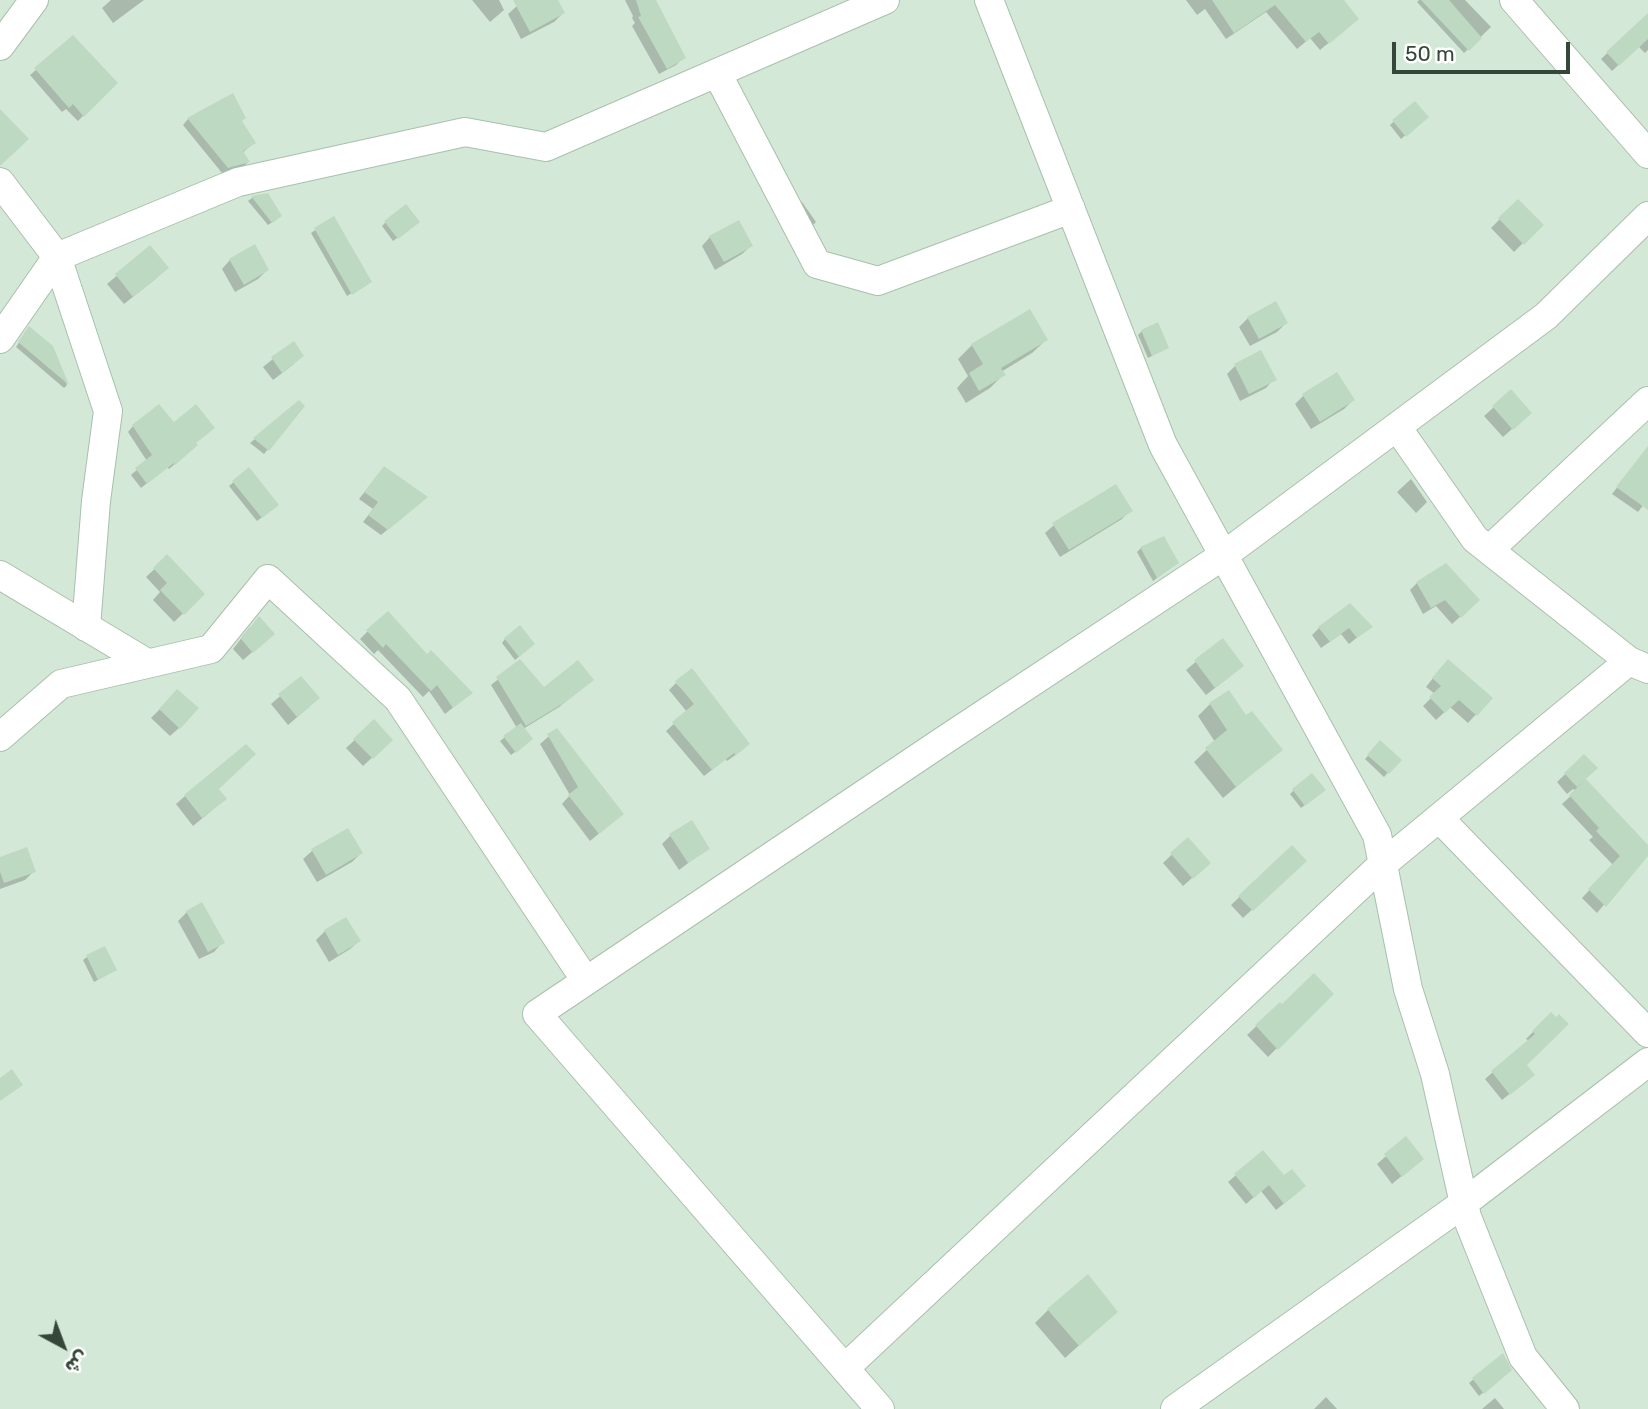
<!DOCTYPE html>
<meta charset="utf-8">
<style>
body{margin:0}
#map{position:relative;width:1648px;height:1409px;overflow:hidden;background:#e6f4e9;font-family:Rubik,"Noto Naskh Arabic",sans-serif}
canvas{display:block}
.north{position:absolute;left:28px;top:1311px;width:70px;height:70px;-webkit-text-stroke:5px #fff;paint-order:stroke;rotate:139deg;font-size:19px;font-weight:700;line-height:28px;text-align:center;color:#354738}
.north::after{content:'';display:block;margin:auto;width:24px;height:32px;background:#354738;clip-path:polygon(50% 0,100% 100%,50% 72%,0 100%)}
.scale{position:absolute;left:1392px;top:42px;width:178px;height:32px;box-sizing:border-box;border:4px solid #354738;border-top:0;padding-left:9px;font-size:21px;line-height:24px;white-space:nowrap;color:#354738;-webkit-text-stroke:5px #fff;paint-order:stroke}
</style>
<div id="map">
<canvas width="1648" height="1409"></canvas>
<div class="north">ش</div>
<div class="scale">50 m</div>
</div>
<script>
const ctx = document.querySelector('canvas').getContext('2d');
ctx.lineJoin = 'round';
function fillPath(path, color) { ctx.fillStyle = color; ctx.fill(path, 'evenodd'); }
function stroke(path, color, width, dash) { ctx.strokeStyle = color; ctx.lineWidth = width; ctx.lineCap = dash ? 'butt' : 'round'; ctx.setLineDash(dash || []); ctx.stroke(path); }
const residential = new Path2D(`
 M0,0h1648v1409h-1648z`);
const shadow = new Path2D(`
 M111,0h33l-31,23 -11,-15z
 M472,0h27l5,10 -14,12z
 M527,0h29l7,13 -9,9 -33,17 -13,-25 9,-8z
 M625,0h29l29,58 -7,7 -17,9 -27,-48 3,-3 -3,-5 1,-2z
 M1186,0h155l8,26 -29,24 -10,-12 -13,11 -31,-37 -40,27 -21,-30 -8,6z
 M1419,0h46l26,27 -27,26 -47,-51z
 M1648,15v35l-3,3 -7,-7 -26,25 -11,-12z
 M36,70l79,13 -37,38 -12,-12 -4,3 -32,-37z
 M1415,103l11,14 -25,22 -11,-14z
 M188,119l52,3 14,21 -12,10 6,9 -6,6 -20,5 -39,-48z
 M267,194l9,26 -8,5 -20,-24 4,-3z
 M1518,201l23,24 -27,27 -23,-24z
 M802,202l14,20 -10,10 -12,-23z
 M333,218l35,65 -21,13 -36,-63z
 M386,222l28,4 -21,15 -11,-15z
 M710,237l41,9 -9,8 -27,16 -13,-24z
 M150,248l8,29 -34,27 -17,-20z
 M230,260l37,10 -9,9 -23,13 -13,-23z
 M1029,312l17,28 -14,13 -31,19 2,3 -13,13 -24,15 -9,-15 11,-12 -10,-17 14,-14z
 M1248,318l38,5 -9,9 -27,14 -11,-19z
 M1142,331l25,17 -19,10 -10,-23z
 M26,332l26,15 15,38 -3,3 -48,-41z
 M293,343l1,21 -21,16 -10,-13z
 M1235,366l39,13 -8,9 -26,13 -13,-27z
 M1511,392l10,29 -18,16 -19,-21z
 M1304,395l49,5 -9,9 -33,20 -16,-25z
 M299,403l3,3 -38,48 -14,-11z
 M133,426l61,17 -4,8 -21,18 -2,-2 -26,21 -10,-13 16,-14 -19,-29z
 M1648,448v51l-10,13 -26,-18z
 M384,468l36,35 -39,32 -18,-13 10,-13 -14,-10z
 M249,469l24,40 -16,12 -28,-35z
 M1411,479l16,23 -11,11 -19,-21z
 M1130,510l-8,9 -62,38 -15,-24 9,-8z
 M1141,548l36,15 -24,18 -16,-29z
 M167,557l36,37 -29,28 -21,-22 7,-8 -14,-15z
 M1417,583l53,25 -18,16 -16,-18 -13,8 -13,-24z
 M250,627l14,15 -21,18 -10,-11z
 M1370,627l-21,17 -8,-10 -20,14 -9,-13 7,-7z
 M368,631l59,26 44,36 -26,21 -16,-23 -6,6 -45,-47 -4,4 -14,-15z
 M505,639l24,9 -14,12 -13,-17z
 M1222,640l11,34 -27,21 -20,-25z
 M520,662l24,27 41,-3 -26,21 -36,22 4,14 -16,12 -11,-14 17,-13 -26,-43z
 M1440,669l51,29 -23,25 -18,-16 -14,13 -13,-14 12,-12 -9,-7z
 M301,678l8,29 -21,18 -17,-21z
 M676,683l65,68 -14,10 -1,-2 -22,17 -38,-45 21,-19 -18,-22z
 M169,700l10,28 -9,8 -19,-18z
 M1210,704l36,14 34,32 -57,48 -29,-36 21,-20 -17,-26z
 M374,722l17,18 -28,26 -17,-18z
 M556,730l66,84 -32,27 -28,-37 8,-9 -30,-51z
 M1380,743l19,17 -15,17 -19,-18z
 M1584,756v23l64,69v5l-51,60 -15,-15 31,-33 -24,-25 4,-3 -31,-33 14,-13 -3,-2 -6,5 -10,-12z
 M1294,790l26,3 -19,15 -11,-14z
 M185,796l31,11 -23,19 -17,-22z
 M347,830l14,23 -9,9 -35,20 -14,-23 9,-8z
 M670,836l38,12 -29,22 -17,-26z
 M1187,840l13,31 -17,15 -20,-23z
 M1292,847l12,14 -61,57 -12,-13z
 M0,858l34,13 -9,9 -25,9z
 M187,912l35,31 -8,9 -15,7 -21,-38z
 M346,919l13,22 -9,8 -21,13 -13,-22 9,-9z
 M87,957l28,13 -21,12 -11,-22z
 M1331,994l-63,63 -21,-22 33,-31 2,3z
 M1551,1014l-26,51 1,16 -24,19 -17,-21 44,-38 -3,-2z
 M1406,1139l16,20 -30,25 -15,-20z
 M1263,1152l34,41 -21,17 -15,-19 -15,13 -18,-22z
 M1048,1310l68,2 -51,46 -30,-35z
 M1503,1355l3,19 -27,22 -10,-13z
 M1326,1397l11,12h-23z
 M1495,1398l9,11h-22z`);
const building = new Path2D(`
 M513,0h45l7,13 -35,19z
 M636,0h20l30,58 -19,11 -29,-52 3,-1z
 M1212,0h132l15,19 -30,25 -10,-12 -13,10 -31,-37 -41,28z
 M1421,0h28l33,38 -13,13z
 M1648,13v26l-29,27 -13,-14z
 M73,35l45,48 -34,34 -11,-13 -4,4 -35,-40z
 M233,93l13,25 -4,3 14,22 -13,8 7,11 -22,6 -41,-50z
 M1415,101l14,16 -23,20 -14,-17z
 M0,109l29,30 -29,27z
 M268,193l14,23 -10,7 -21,-27z
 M1518,199l26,26 -20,20 -26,-27z
 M406,204l14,18 -22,17 -14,-18z
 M334,216l38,66 -20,13 -38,-67z
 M739,220l14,26 -29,16 -15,-26z
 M255,244l14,26 -25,15 -15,-26z
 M150,245l19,23 -36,29 -18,-23z
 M1276,301l12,22 -29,16 -12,-22z
 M1030,309l18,31 -47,28 5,7 -27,16 -10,-18 14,-9 -12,-20z
 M1158,322l11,26 -17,8 -11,-26z
 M29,326l24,20 16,39 -51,-43z
 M294,341l10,15 -22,17 -11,-16z
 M1261,350l16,30 -28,14 -15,-30z
 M1337,372l18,28 -35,22 -18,-28z
 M1511,389l21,24 -19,17 -21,-24z
 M299,400l6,6 -36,45 -16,-13z
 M159,404l15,18 22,-18 19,24 -19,15 2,2 -23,20 -1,-2 -27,21 -12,-16 17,-13 -20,-30z
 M1648,446v64l-32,-23z
 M384,466l44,31 -40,33 -20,-15 10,-13 -14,-10z
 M249,467l30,38 -17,13 -30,-37z
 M1116,484l17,27 -64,39 -17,-27z
 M1164,536l15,27 -22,15 -17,-31z
 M167,554l38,40 -21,21 -24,-25 7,-7 -14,-15z
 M1446,563l34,37 -19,18 -16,-18 -14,8 -15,-26z
 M1350,603l23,24 -16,11 -8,-10 -19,14 -12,-15z
 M388,611l39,43 4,-4 42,43 -20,15 -16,-23 -6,6 -45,-47 -3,4 -17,-18z
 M259,616l16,18 -22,19 -12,-14z
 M520,625l15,19 -16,13 -15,-19z
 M1223,638l21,28 -29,22 -21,-28z
 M520,659l24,28 34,-27 16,20 -27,21 -41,25 -30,-49z
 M1448,659l45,39 -16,18 -18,-16 -14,13 -16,-16 12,-11 -9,-8z
 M692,668l58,76 -14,11 -2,-2 -22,17 -40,-48 22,-18 -19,-23z
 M301,676l19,22 -23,19 -19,-23z
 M177,689l22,19 -19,21 -21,-20z
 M1229,690l17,25 6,-4 31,39 -47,37 -31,-39 22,-18 -18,-27z
 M374,719l19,21 -20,19 -20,-20z
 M521,723l12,16 -17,14 -13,-17z
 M557,728l67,86 -25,20 -31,-39 10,-8 -31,-53z
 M1380,740l22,20 -13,14 -22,-19z
 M246,744l10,10 -37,35 8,10 -25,19 -18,-23z
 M1584,754l14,14 -21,19 -13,-14z
 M1312,773l14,17 -21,16 -13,-17z
 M1586,779l62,66v11l-42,51 -18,-18 32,-33 -24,-25 3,-3 -30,-33z
 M692,820l18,29 -22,14 -19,-29z
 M348,828l15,25 -37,22 -15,-26z
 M1188,837l23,26 -18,16 -23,-26z
 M1292,845l15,16 -54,50 -15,-15z
 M27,847l9,25 -32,11 -4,-11v-15z
 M202,902l23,41 -17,9 -22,-41z
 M346,917l15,24 -23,14 -14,-25z
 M105,946l12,24 -19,10 -12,-25z
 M1314,973l20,21 -56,56 -23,-25 25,-23 2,2z
 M1551,1012l5,5 3,-3 10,10 -42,41 8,10 -25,20 -19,-24 44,-37 -3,-3z
 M12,1069l11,16 -23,16v-23z
 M1406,1136l18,23 -22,18 -18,-23z
 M1263,1150l21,25 8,-6 14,17 -22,18 -15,-19 -15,13 -20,-24z
 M1088,1274l30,38 -39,34 -32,-37z
 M1503,1353l9,17 -28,24 -12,-16z`);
const street = new Path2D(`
 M989,0l174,445 214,390 31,154 27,85 32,143 56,140 42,52
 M1514,0l134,154
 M0,46l34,-46
 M717,73l100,191 61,17 193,-72
 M0,182l57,75 51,154 -12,90 -10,126
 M0,339l57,-82 181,-75 227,-50 81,15 339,-147
 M1397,427l78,112 154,122
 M1489,550l159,-149
 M0,575l147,88
 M0,737l61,-53 150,-35 57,-70 130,120 188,282
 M1439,818l209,215
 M845,1368l538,-504 246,-203 19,8
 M880,1409l-343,-395 400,-269 287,-190 322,-239 102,-100
 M1175,1409l289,-206 184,-141`);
fillPath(residential, '#d4e8d8');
fillPath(shadow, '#0003');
fillPath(building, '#bed9c2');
stroke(street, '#a8c0ad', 30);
stroke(street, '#fff', 28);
</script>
